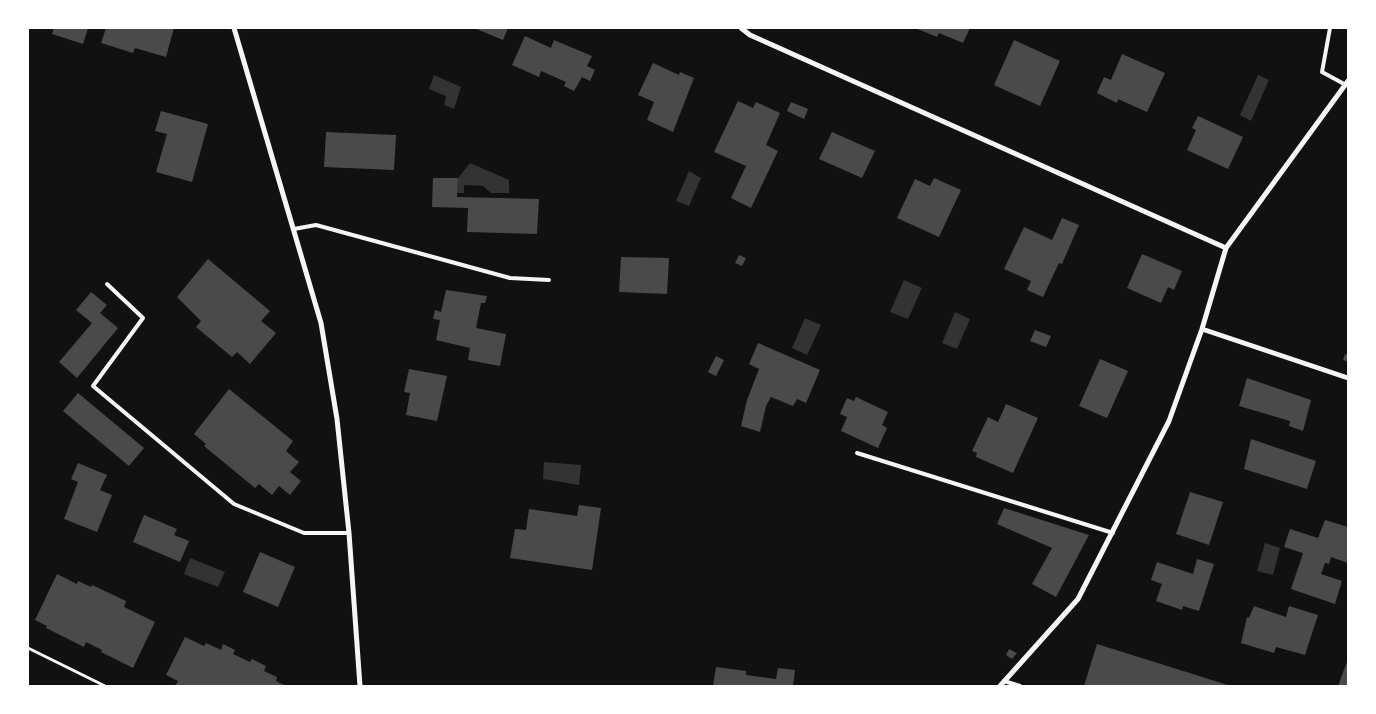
<!DOCTYPE html>
<style>
body{margin:0}
#map{position:relative;width:1376px;height:714px;overflow:hidden;background:#111;font-family:"IBM Plex Sans",sans-serif}
canvas{display:block}
.frame{position:absolute;inset:0;border:29px solid #fff;pointer-events:none}
</style>
<div id="map">
<canvas width="1376" height="714"></canvas>
<div class="frame"></div>
</div>
<script>
const ctx = document.querySelector('canvas').getContext('2d');
ctx.lineJoin = 'round';
function fillPath(path, color) { ctx.fillStyle = color; ctx.fill(path, 'evenodd'); }
function stroke(path, color, width, dash) { ctx.strokeStyle = color; ctx.lineWidth = width; ctx.lineCap = dash ? 'butt' : 'round'; ctx.setLineDash(dash || []); ctx.stroke(path); }
const water = new Path2D(`
 M434,75l27,12 -7,22 -10,-4 2,-9 -17,-7z
 M1258,75l11,5 -18,41 -11,-6z
 M470,163l39,17v13h-18l-8,-7 -19,-1v8h-7l1,-15z
 M689,171l12,7 -12,28 -13,-5z
 M904,280l18,8 -14,31 -18,-7z
 M955,312l15,7 -13,30 -15,-6z
 M805,318l16,7 -14,30 -15,-7z
 M544,462l37,3 -2,20 -36,-6z
 M1265,543l15,5 -7,27 -16,-4z
 M190,558l35,14 -7,15 -34,-13z`);
const building = new Path2D(`
 M54,28h34l-5,16 -31,-10z
 M106,28h68l-8,29 -31,-9 -2,5 -32,-10z
 M474,28h34l-5,12z
 M915,28h55l-7,15 -24,-10 -2,4z
 M525,36l26,12 3,-8 38,16 -5,10 8,4 -5,11 -8,-4 -8,14 -10,-5 2,-4 -25,-11 -2,6 -27,-12z
 M1014,40l46,21 -20,45 -46,-21z
 M1122,54l43,19 -18,39 -29,-13 -1,4 -20,-10 7,-16 7,3z
 M653,63l26,12 1,-3 14,6 -21,54 -26,-12 7,-18 -16,-7z
 M738,101l15,7 3,-6 24,11 -14,32 12,6 -27,57 -20,-10 15,-32 -32,-14z
 M791,102l17,7 -4,10 -17,-8z
 M161,111l47,13 -16,58 -36,-10 11,-38 -12,-3z
 M1198,116l45,21 -15,32 -41,-19 9,-20 -4,-2z
 M326,132l70,3 -2,35 -70,-3z
 M832,132l43,19 -13,27 -43,-19z
 M433,178h25l-1,19 82,2 -2,35 -70,-2 1,-24 -36,-1z
 M934,178l27,12 -22,47 -42,-19 18,-39 15,7z
 M1062,218l17,7 -17,39 -3,-1 -16,34 -16,-7 4,-9 -27,-12 20,-42 28,13z
 M1142,254l40,17 -8,19 -6,-3 -7,16 -34,-15z
 M739,255l7,3 -4,8 -7,-3z
 M621,257l48,1 -2,36 -48,-2z
 M208,259l62,52 -9,10 15,12 -26,31 -13,-12 -5,5 -36,-30 5,-6 -24,-24z
 M446,290l41,6 -2,7h-4l-5,25 30,6 -6,32 -32,-6 2,-12 -34,-8 4,-20 -7,-1 2,-9 6,2z
 M91,292l16,13 -7,8 18,15 -41,50 -18,-16 33,-39 -16,-13z
 M1035,330l16,6 -5,11 -16,-6z
 M758,343l62,27 -14,33 -9,-4 -4,7 -22,-9 -5,9 -6,26 -19,-6 6,-26 12,-31 -10,-5z
 M1345,354l3,1v7l-5,-2z
 M716,356l8,4 -8,16 -8,-4z
 M1100,359l28,12 -21,47 -28,-12z
 M409,369l38,7 -10,45 -31,-6 4,-22 -6,-1z
 M1247,378l64,22 -8,31 -14,-5 1,-5 -51,-15z
 M229,389l64,52 -7,10 13,11 -9,10 11,9 -11,14 -11,-9 -7,9 -13,-11 -4,4 -51,-42 2,-2 -12,-10z
 M78,393l66,55 -15,18 -66,-55z
 M856,397l32,15 -6,13 5,3 -9,20 -37,-17 6,-14 -7,-3 7,-16 7,3z
 M1006,404l32,14 -25,55 -37,-16 1,-4 -5,-2 16,-34 10,5z
 M1251,439l65,22 -9,28 -63,-20z
 M78,463l29,12 -7,15 12,5 -15,37 -33,-13 14,-37 -7,-3z
 M1190,492l33,10 -14,43 -33,-11z
 M579,505l22,3 -9,62 -82,-12 5,-29 11,1 3,-21 48,7z
 M1004,508l85,27 -33,62 -24,-13 20,-36 -55,-24z
 M144,515l33,14 -3,6 15,6 -9,21 -47,-20z
 M1325,520l23,7v36l-17,-6 -2,7 -4,-1 -4,11 21,7 -7,23 -44,-15 12,-36 -19,-6 6,-18 28,9z
 M260,552l35,15 -17,40 -35,-15z
 M1197,559l17,5 -15,47 -16,-5 -1,4 -26,-9 6,-17 -11,-4 6,-18 36,12z
 M57,574l20,10 1,-3 13,6 1,-2 34,16 -2,6 31,15 -22,46 -32,-16 1,-2 -16,-8 -2,5 -38,-19 1,-2 -12,-6z
 M1254,606l32,11 3,-11 29,9 -13,40 -29,-8 -2,6 -33,-10 6,-26 2,1z
 M185,637l19,9 2,-3 15,7 2,-6 12,6 -2,4 17,8 2,-3 14,7 -2,5 13,6 -1,4 10,5h-111l3,-5 -12,-6z
 M1097,644l134,42h-147z
 M1009,649l8,4 -5,6 -6,-4z
 M1348,659v27h-10z
 M716,667l30,4v4l30,4 2,-11 17,2 -2,16h-80z`);
const path = new Path2D(`
 M28,648l77,38`);
const service = new Path2D(`
 M1330,28l-8,44 24,13
 M294,229l22,-4 194,53 39,2
 M107,284l36,34 -50,68 141,118 70,29h45
 M857,453l256,80
 M1004,681l16,5`);
const minor = new Path2D(`
 M234,28l87,295 16,96 12,114 11,153
 M741,28l9,7 476,213
 M1202,329l146,49
 M1000,686l78,-87 91,-178 33,-92 24,-81 122,-167`);
fillPath(water, '#333');
fillPath(building, '#4a4a4a');
stroke(path, '#f5f5f5', 3);
stroke(service, '#f5f5f5', 4);
stroke(minor, '#f5f5f5', 5);
</script>
